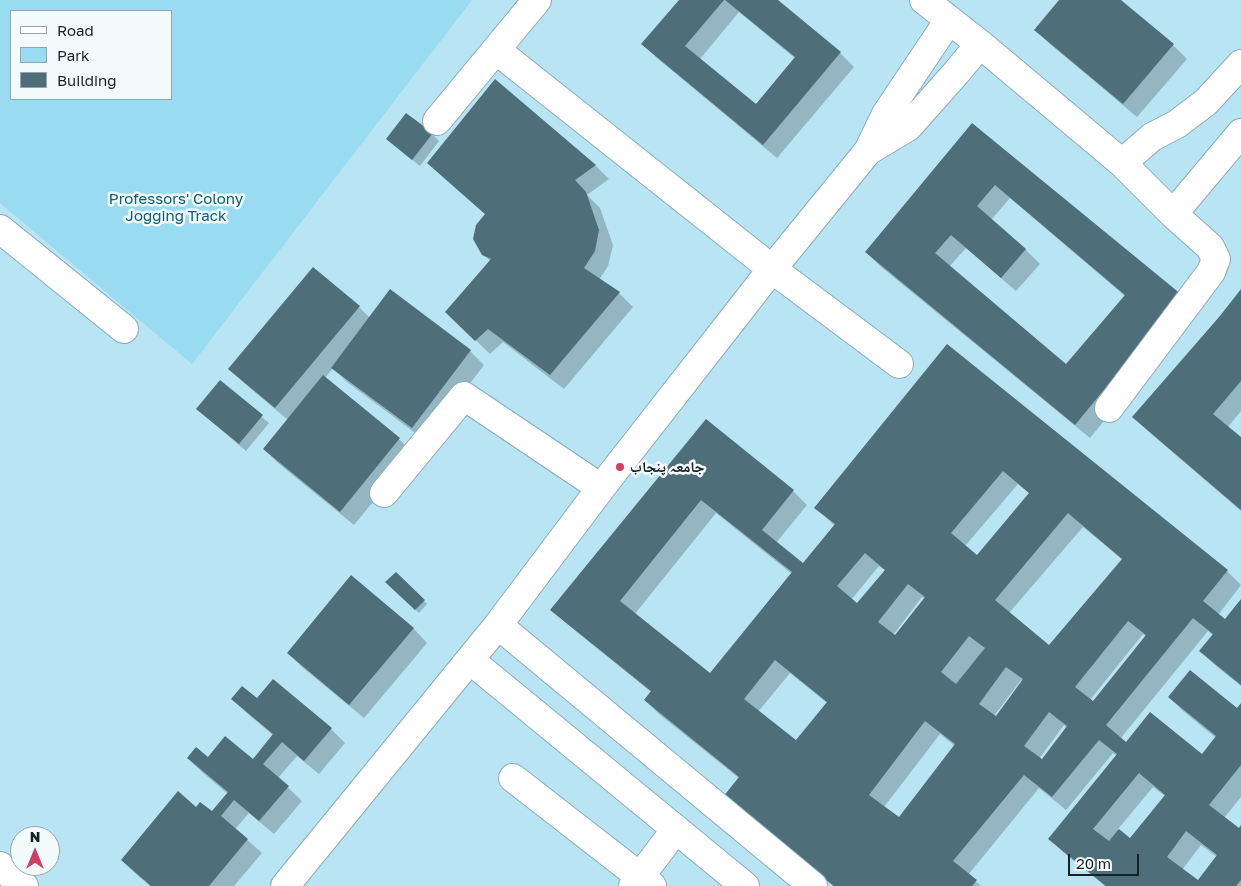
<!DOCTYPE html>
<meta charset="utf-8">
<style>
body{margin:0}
#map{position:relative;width:1241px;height:886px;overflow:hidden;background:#cef2ff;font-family:"Golos Text",sans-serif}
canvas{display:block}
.legend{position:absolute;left:10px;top:10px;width:162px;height:90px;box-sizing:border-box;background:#f3fafc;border:1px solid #9aa4a7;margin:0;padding:6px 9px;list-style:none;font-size:15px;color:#152227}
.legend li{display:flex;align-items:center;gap:10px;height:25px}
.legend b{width:25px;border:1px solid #9aa4a7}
.north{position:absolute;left:10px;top:826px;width:50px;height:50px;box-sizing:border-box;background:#f3fafc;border:1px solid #9aa4a7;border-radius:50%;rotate:0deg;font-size:14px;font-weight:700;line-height:20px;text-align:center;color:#152227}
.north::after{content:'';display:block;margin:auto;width:18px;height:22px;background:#cf3f61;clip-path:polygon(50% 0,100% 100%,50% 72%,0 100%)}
.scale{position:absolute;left:1068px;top:854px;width:71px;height:22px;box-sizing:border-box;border:2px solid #152227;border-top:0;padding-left:6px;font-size:15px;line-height:18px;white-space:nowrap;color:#152227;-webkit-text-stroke:4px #f3fafc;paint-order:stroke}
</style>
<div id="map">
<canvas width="1241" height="886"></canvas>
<ul class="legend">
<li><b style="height:6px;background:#fff"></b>Road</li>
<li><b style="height:14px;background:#99dbf1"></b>Park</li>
<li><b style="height:14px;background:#4e6e79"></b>Building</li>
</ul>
<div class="north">N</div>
<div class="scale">20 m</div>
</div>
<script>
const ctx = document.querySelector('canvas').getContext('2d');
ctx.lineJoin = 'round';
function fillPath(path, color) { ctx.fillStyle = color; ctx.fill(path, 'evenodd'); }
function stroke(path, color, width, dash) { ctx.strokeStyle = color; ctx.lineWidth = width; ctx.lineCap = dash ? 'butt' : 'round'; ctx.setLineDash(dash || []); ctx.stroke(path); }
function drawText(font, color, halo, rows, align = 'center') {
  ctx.font = font + ' "Golos Text","Noto Naskh Arabic",sans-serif'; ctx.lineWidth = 5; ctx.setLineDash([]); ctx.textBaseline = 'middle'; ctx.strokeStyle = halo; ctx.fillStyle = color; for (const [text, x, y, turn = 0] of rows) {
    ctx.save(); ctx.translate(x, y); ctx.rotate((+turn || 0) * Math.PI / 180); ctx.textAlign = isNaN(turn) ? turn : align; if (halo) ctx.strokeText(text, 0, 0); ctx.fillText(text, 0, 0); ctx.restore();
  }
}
const built = new Path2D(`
 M0,0h1241v886h-1241zM11,11h160v88h-160zM20,836h30v30h-30z`);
const green = new Path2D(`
 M0,0h472l-280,364 -192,-161zM11,11h160v88h-160z`);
const shadow = new Path2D(`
 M680,0h96l64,53 14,14 -77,91 -120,-100 -14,-14zM739,12l57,47 -40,47 -56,-47z
 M1061,0h58l54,45 14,14 -50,58 -87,-73 -14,-14z
 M972,125l223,185 -105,128 -210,-172 -14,-14zM1010,198l116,99 -60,69 -117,-99 17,-19 50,43 24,-27 -14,-14 -35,-30z
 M432,134l7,7 -19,25 -25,-20 -7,-7z
 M429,163l166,2 14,14 -22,16 13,13 13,37 -5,21 -9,14 20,13 14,14 -69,82 -61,-47 -13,12 -43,-42 44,-50 -8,-8 3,-39 -43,-38z
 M1241,291v120l-13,16 13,11v73l-93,-80 -14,-14z
 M359,307l11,11 100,33 14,14 -58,76 -79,-59 -14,-14 -8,10 74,61 14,14 -59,72 -76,-62 -14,-14 24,-29 -44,-37 -14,-14z
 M948,345l279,226 14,14 -23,30 7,6 16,-20v85l-26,-21 -14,-14 12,-16 -5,-4 -88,108 6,4 76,13 14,-18 -33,-27 -14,-14 68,13 4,-5v92l-17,21 15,12 2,-3v59h-136l-41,-33 -14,-14 67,-83 -4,-3 -47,57 -27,-22 -71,87 13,11h-148l-94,-75 1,-32 -81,-65 -14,-14 6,-8 -85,-69 -14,-14 154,-188 87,70 14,14 -31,38 27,22 32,-39 -19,-18zM1018,484l12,10 -53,62 -12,-10zM716,513l76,61 -82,101 -76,-60zM1083,527l40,33 -74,87 -40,-34zM879,566l7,5 -29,34 -6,-5zM922,597l3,2 -30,38 -2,-2zM1143,634l3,3 -53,66 -3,-3zM790,673l37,30 -31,39 -38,-30zM1021,680l2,1 -27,37 -2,-2zM1064,725l3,3 -24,33 -4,-2zM940,734l15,12 -56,73 -15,-12zM1153,787l12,9 -35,44 -12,-11zM1201,845l16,12 -19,25 -16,-12z
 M220,382l49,41 -23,28 -41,-35z
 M396,573l31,31 -8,9 -32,-31z
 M413,628l14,15 -63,75 -62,-51 -14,-14z
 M233,699l24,1 74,29 14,14 -26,31 -22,-18 -19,22 24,23 -28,33 -25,-21 -14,16 27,24 -28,33h-84l-14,-12 -14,-14 74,-51 16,4 16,-19 -26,-22 -14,-14 65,3 21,-25 -27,-23z`);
const building = new Path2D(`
 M679,0h45l-39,46 71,58 39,-47 -70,-57h53l63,52 -78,93 -122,-101z
 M1059,0h62l53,44 -51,60 -89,-74z
 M495,79l101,86 -21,15 11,12 13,38 -4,21 -11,17 36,24 -70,83 -62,-46 -13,12 -30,-29 46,-53 -9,-4 -9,-16 3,-14 9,-11 -58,-51z
 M406,113l27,20 -21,27 -26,-21z
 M972,123l210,172 -107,130 -210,-173zM995,185l130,110 -59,69 -131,-111 16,-18 50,43 25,-29 -49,-43z
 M313,267l47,39 -85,102 -47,-39z
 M390,289l81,61 -59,78 -81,-60z
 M1241,289v92l-28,33 28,23v73l-109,-93 88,-101z
 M947,344l281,226 -25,31 22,18 16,-20v86l-42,-34 14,-17 -20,-16 -87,107 20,17 24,-30 52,42 14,-18 -48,-39 22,-27 47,38 4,-5v62l-32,40 30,23 2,-3v55l-5,6h-130l-58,-47 69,-85 -18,-14 -47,57 -28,-22 -71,86 24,19 -5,6h-138l-111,-89 16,-20 -95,-77 7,-9 -101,-81 156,-191 88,71 -32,40 41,33 32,-39 -21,-16zM1003,471l26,22 -52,62 -26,-22zM701,500l91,72 -82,101 -90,-72zM1068,513l54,46 -73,86 -54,-45zM865,553l20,17 -28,33 -20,-17zM908,584l17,13 -30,38 -17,-13zM1128,621l18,14 -53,66 -18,-14zM969,636l16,12 -29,36 -15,-12zM775,660l52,42 -31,38 -52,-41zM1006,667l17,12 -27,37 -17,-12zM1049,712l18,14 -25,33 -18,-13zM925,721l30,23 -56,73 -30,-22zM1139,773l26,22 -35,43 -11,-9 -10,12 -16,-12zM1186,831l31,24 -19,25 -31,-23z
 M323,375l77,63 -60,74 -77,-63z
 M220,380l43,35 -24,29 -43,-35z
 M396,572l29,28 -10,10 -30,-28z
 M351,575l63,53 -65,77 -62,-52z
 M273,679l59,49 -28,33 -22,-19 -19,22 26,22 -30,35 -25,-21 -13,16 27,23 -39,47h-58l-30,-26 57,-69 18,16 4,-5 12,9 16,-19 -41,-34 9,-11 12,10 17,-21 28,23 20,-25 -42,-35 11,-13 15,12z`);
const minor = new Path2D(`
 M924,0l56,44 142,119 51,51 37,33 6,12 -5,13 -102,136
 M496,50l276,219 127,95
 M437,121l100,-121
 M868,151l40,-24 48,-54 24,-29
 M1122,163l30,-26 25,-13 29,-22 35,-38
 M1173,214l68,-81
 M0,229l124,100
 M384,493l80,-97 137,92
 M498,625l315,261
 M470,660l275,226
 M513,778l139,108
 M0,866l24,20
 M285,886l213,-261 103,-137 171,-219 96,-118 18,-37 63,-94
 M633,886l43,-57`);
const markers = [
 [620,467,5,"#cf3f61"]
];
const parkNames = [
 ["Professors' Colony",176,199],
 ["Jogging Track",176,216]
];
const poiNames = [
 ["جامعہ پنجاب",630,467]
];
fillPath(built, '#b8e4f3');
fillPath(green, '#99dbf1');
fillPath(shadow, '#0003');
fillPath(building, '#4e6e79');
stroke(minor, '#8aacb8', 30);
stroke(minor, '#fff', 28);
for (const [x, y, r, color] of markers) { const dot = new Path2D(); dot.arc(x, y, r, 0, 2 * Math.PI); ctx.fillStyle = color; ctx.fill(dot); stroke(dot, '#f3fafc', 2); }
drawText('15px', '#086177', '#f3fafc', parkNames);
drawText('bold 15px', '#152227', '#f3fafc', poiNames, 'left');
</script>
